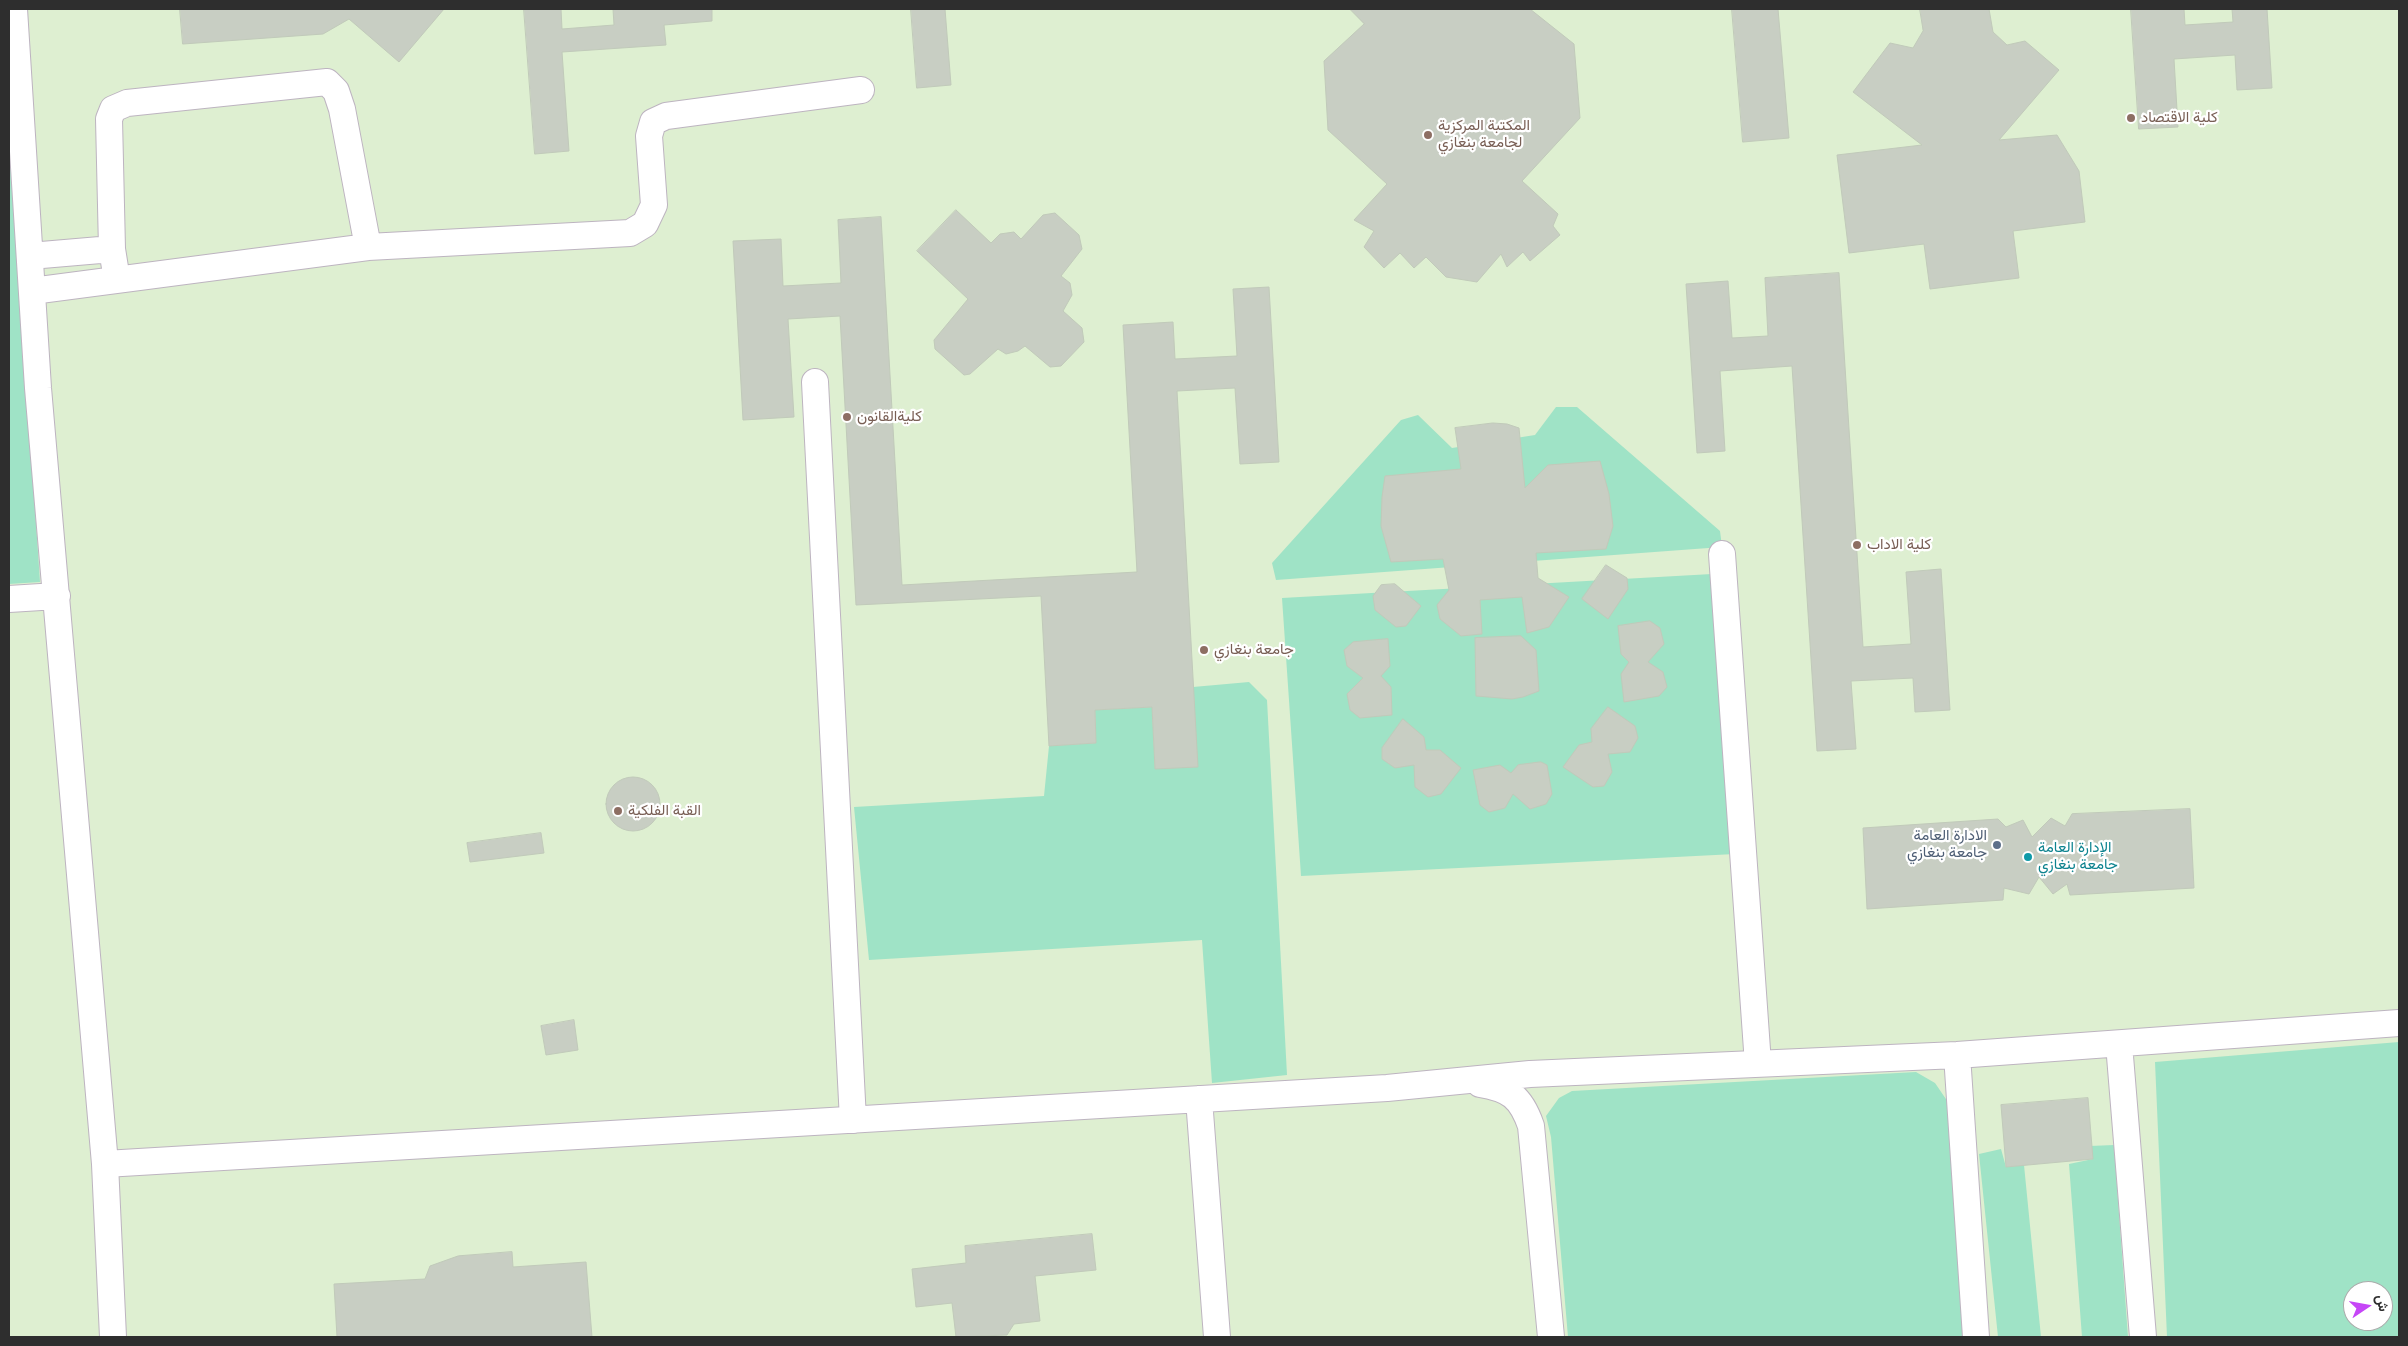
<!DOCTYPE html>
<meta charset="utf-8">
<style>
body{margin:0}
#map{position:relative;width:2408px;height:1346px;overflow:hidden;background:#e8efe1;font-family:"Nunito Sans",Vazirmatn,sans-serif}
canvas{display:block}
.frame{position:absolute;inset:0;border:10px solid #2e2e2e;pointer-events:none}
.north{position:absolute;left:2343px;top:1281px;width:50px;height:50px;box-sizing:border-box;background:#fff;border:1px solid #ababab;border-radius:50%;rotate:78deg;font-size:14px;font-weight:700;line-height:20px;text-align:center;color:#2e2e2e}
.north::after{content:'';display:block;margin:auto;width:18px;height:22px;background:#c646f7;clip-path:polygon(50% 0,100% 100%,50% 72%,0 100%)}
</style>
<div id="map">
<canvas width="2408" height="1346"></canvas>
<div class="frame"></div>
<div class="north">ش</div>
</div>
<script>
const ctx = document.querySelector('canvas').getContext('2d');
ctx.lineJoin = 'round';
function fillPath(path, color) { ctx.fillStyle = color; ctx.fill(path, 'evenodd'); }
function stroke(path, color, width, dash) { ctx.strokeStyle = color; ctx.lineWidth = width; ctx.lineCap = dash ? 'butt' : 'round'; ctx.setLineDash(dash || []); ctx.stroke(path); }
function drawText(font, color, halo, rows, align = 'center') {
  ctx.font = font + ' "Nunito Sans",Vazirmatn,sans-serif'; ctx.lineWidth = 4.5; ctx.setLineDash([]); ctx.textBaseline = 'middle'; ctx.strokeStyle = halo; ctx.fillStyle = color; for (const [text, x, y, turn = 0] of rows) {
    ctx.save(); ctx.translate(x, y); ctx.rotate((+turn || 0) * Math.PI / 180); ctx.textAlign = isNaN(turn) ? turn : align; if (halo) ctx.strokeText(text, 0, 0); ctx.fillText(text, 0, 0); ctx.restore();
  }
}
const education = new Path2D(`
 M9,9h2390v1328h-2390zM2353,1291h30v30h-30z`);
const green = new Path2D(`
 M9,124l31,458 -31,2z
 M1556,407h21l143,124 2,16 -446,33 -4,-17 129,-143 17,-5 34,33 83,-13z
 M1712,574l23,280 -434,22 -19,-278z
 M1249,682l18,18 20,375 -75,8 -10,-143 -333,20 -15,-153 190,-11 5,-50 47,-3 -1,-33 57,-3 3,62 38,-82z
 M2399,1042v295h-232l-12,-275zM2353,1291h30v30h-30z
 M1916,1072l19,11 15,22 14,232h-396l-17,-200 -5,-21 13,-18 13,-7z
 M2114,1145l14,192h-46l-13,-173 24,-5 -3,-13z
 M2001,1149l5,18 18,-2 17,172h-43l-19,-183z`);
const building = new Path2D(`
 M180,9h264l-45,53 -50,-43 -26,15 -140,10z
 M524,9h37l1,20 52,-4 -1,-16h99v12l-48,4 2,20 -104,7 7,99 -34,3z
 M911,9h34l6,76 -34,3z
 M1350,9h180l44,35 6,74 -58,63 36,33 -5,12 7,9 -30,26 -7,-9 -16,15 -6,-13 -24,28 -31,-5 -20,-20 -12,11 -14,-15 -16,15 -20,-21 10,-16 -20,-11 33,-36 -59,-54 -4,-69 40,-37z
 M1732,9h46l11,129 -46,4z
 M1920,9h69l4,23 14,13 18,-4 34,29 -60,70 58,-5 22,36 6,51 -72,9 6,47 -89,11 -6,-45 -75,9 -12,-98 85,-10 -69,-53 37,-49 23,5 10,-17z
 M2131,9h53l1,16 48,-3 -1,-13h35l5,79 -35,2 -2,-35 -61,4 4,68 -39,2z
 M956,210l35,33 9,-9 14,-2 7,7 22,-24 12,-2 24,22 3,14 -21,27 9,7 2,12 -9,16 19,17 2,14 -23,24 -11,1 -25,-21 -7,5 -12,3 -8,-5 -28,25 -6,1 -29,-26 -1,-9 34,-41 -51,-48z
 M881,217l21,368 235,-13 -14,-247 50,-3 2,37 62,-3 -4,-67 36,-2 10,175 -39,2 -5,-76 -58,3 21,376 -43,2 -3,-62 -57,3 1,33 -47,3 -8,-150 -185,9 -16,-289 -52,3 6,98 -51,3 -10,-179 48,-2 2,47 58,-3 -3,-63z
 M1839,273l24,374 48,-3 -5,-72 35,-3 9,141 -35,2 -2,-34 -62,3 5,68 -39,2 -25,-385 -72,5 5,80 -28,2 -11,-169 42,-3 4,57 36,-2 -3,-58z
 M1493,423l14,1 12,4 6,60 23,-23 52,-4 9,33 4,32 -7,23 -70,4 2,25 31,19 -20,30 -22,6 -5,-36 -42,3 2,34 -21,2 -21,-17 -3,-14 12,-15 -6,-31 -52,3 -10,-36 1,-29 3,-21 76,-7 -6,-41z
 M1606,565l21,13 1,11 -20,30 -26,-20z
 M1395,584l26,22 -15,20 -10,1 -21,-17 -2,-14 8,-11z
 M1650,621l10,7 4,16 -16,18 15,10 4,15 -8,9 -35,6 -3,-28 8,-12 -8,-8 -3,-28z
 M1521,636l15,14 3,41 -16,6 -11,2 -36,-3 -1,-58z
 M1388,639l2,27 -9,10 10,11 1,28 -32,3 -10,-8 -3,-16 16,-16 -16,-12 -3,-16 9,-8z
 M1608,707l27,19 3,12 -8,14 -22,2 4,18 -8,14 -11,1 -30,-20 16,-22 13,-3 -1,-13z
 M1403,719l21,18 2,13h14l21,18 -20,26 -13,3 -13,-10 -1,-22 -19,3 -13,-9v-11z
 M1541,762l6,3 5,29 -6,10 -16,5 -17,-15 -8,14 -16,4 -9,-7 -7,-35 27,-5 11,8 7,-8z
 M606 804a27 27 0 1 1 54 0a27 27 0 1 1-54 0Z
 M2190,809l4,79 -124,7 -3,-11 -14,10 -14,-17 -10,17 -25,-6 -1,12 -136,9 -4,-81 135,-9 8,8 17,-7 9,17 19,-19 14,8 7,-12z
 M541,833l3,20 -74,9 -3,-19z
 M574,1020l4,30 -32,5 -5,-29z
 M2088,1098l5,61 -87,8 -5,-62z
 M1092,1234l4,36 -61,6 5,45 -26,3 -7,11 -51,2 -4,-34 -36,4 -4,-38 54,-6 -1,-17z
 M512,1252l1,15 73,-5 6,75h-255l-3,-53 91,-5 5,-13 28,-10z`);
const minor = new Path2D(`
 M14,9l24,379 67,776 8,173
 M30,256l82,-7
 M117,280l-5,-31 -3,-130 4,-10 14,-6 200,-21 9,9 6,18 26,138
 M32,291l336,-44 262,-14 15,-9 9,-19 -5,-69 4,-14 13,-6 195,-26
 M815,382l38,738
 M1722,554l36,510
 M9,599l48,-3
 M2119,1044l24,293
 M1957,1055l19,282
 M1480,1084c30,5 41,13 51,42l20,211
 M1199,1099l18,238
 M105,1164l1282,-76 143,-14 427,-19 442,-32`);
const markers = [
 [2131,118,5,"#8d6e63"],
 [1428,135,5,"#8d6e63"],
 [847,417,5,"#8d6e63"],
 [1857,545,5,"#8d6e63"],
 [1204,650,5,"#8d6e63"],
 [618,811,5,"#8d6e63"],
 [1997,845,5,"#5c6f8a"],
 [2028,857,5,"#0f9aa8"]
];
const educationNames = [
 ["كلية الاقتصاد",2141,118],
 ["المكتبة المركزية",1438,126],
 ["لجامعة بنغازي",1438,143],
 ["كليةالقانون",857,417],
 ["كلية الاداب",1867,545],
 ["جامعة بنغازي",1214,650],
 ["القبة الفلكية",628,811]
];
const serviceNames = [
 ["الادارة العامة",1987,836],
 ["جامعة بنغازي",1987,853]
];
const cultureNames = [
 ["الإدارة العامة",2038,848],
 ["جامعة بنغازي",2038,865]
];
fillPath(education, '#deefd1');
fillPath(green, '#9fe3c6');
fillPath(building, '#c8cec3');
stroke(building, '#c1caba', 1);
stroke(minor, '#bdb4c0', 28);
stroke(minor, '#fff', 26);
for (const [x, y, r, color] of markers) { const dot = new Path2D(); dot.arc(x, y, r, 0, 2 * Math.PI); ctx.fillStyle = color; ctx.fill(dot); stroke(dot, '#fff', 2); }
drawText('15px', '#785e54', '#fff', educationNames, 'left');
drawText('15px', '#4e5e75', '#fff', serviceNames, 'right');
drawText('15px', '#0d838f', '#fff', cultureNames, 'left');
</script>
